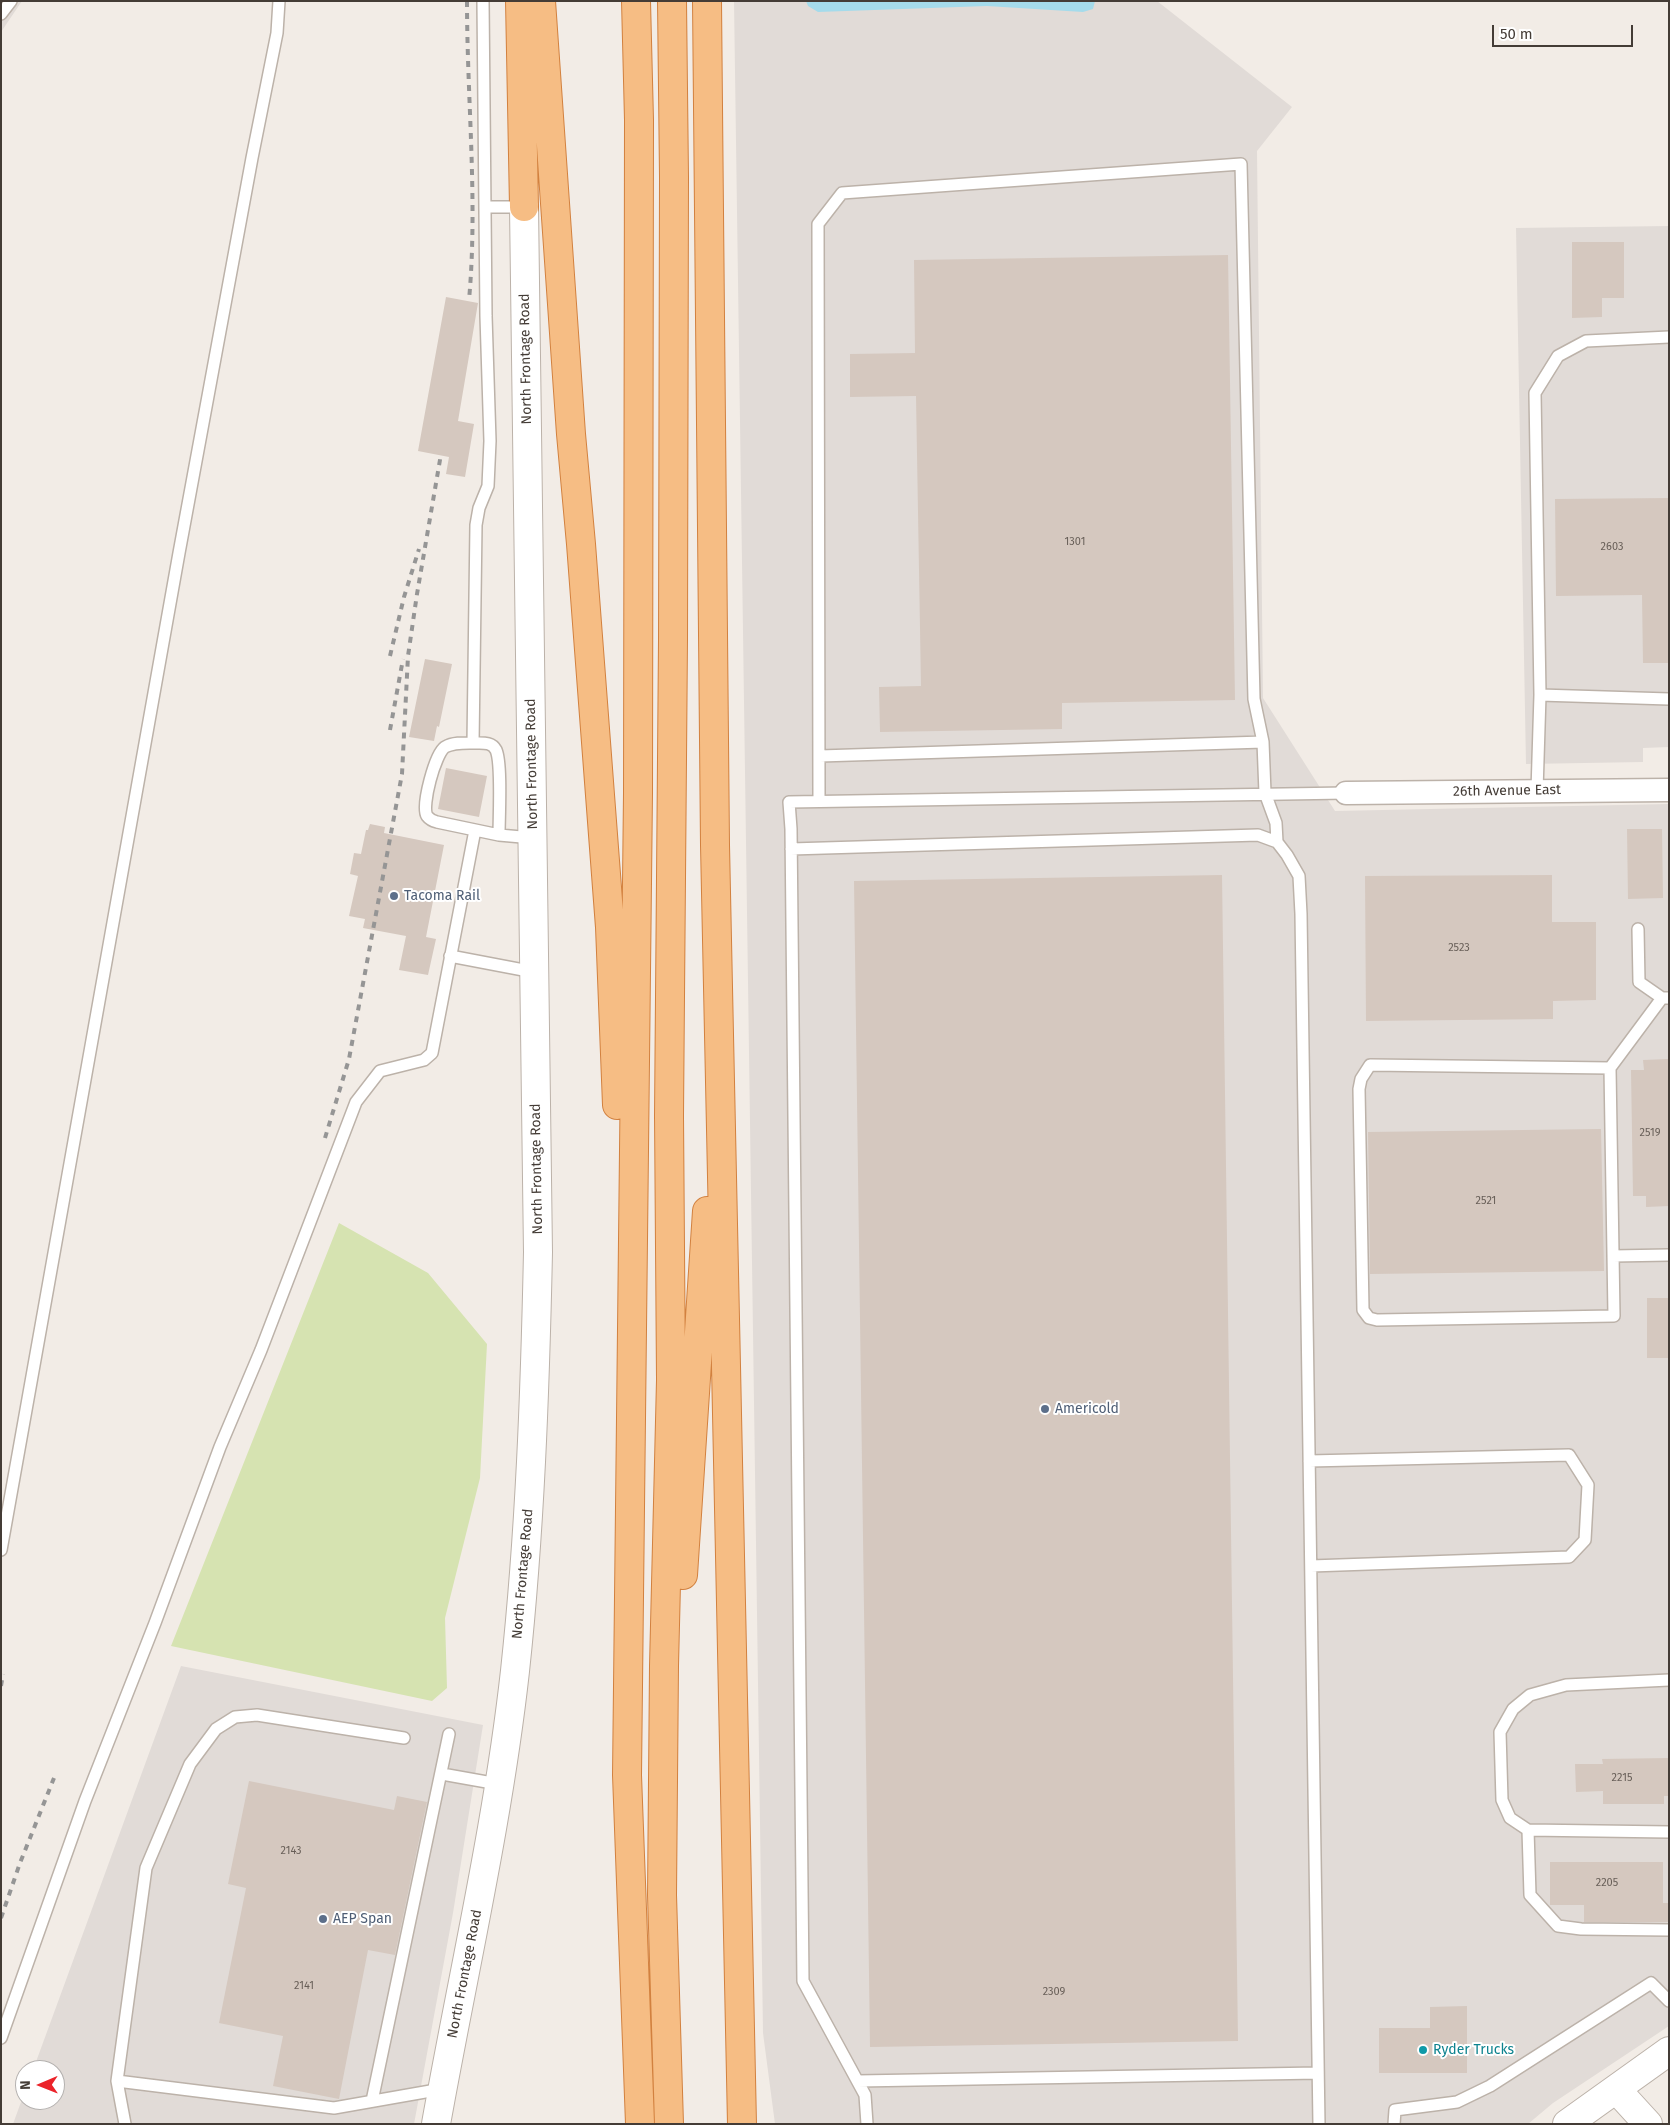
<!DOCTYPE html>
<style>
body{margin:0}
#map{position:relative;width:1670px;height:2125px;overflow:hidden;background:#f2ece6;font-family:"Fira Sans",sans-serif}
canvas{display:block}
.frame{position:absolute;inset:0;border:2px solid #443c36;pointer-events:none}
.north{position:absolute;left:15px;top:2060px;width:50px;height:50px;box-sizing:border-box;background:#fff;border:1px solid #b4b1af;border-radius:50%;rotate:269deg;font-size:14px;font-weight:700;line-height:20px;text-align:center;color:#443c36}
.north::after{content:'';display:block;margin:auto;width:18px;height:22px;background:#eb232a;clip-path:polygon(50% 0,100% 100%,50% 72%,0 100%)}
.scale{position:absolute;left:1492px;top:25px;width:141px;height:22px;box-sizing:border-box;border:2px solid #443c36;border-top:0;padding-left:6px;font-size:15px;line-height:18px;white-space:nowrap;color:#443c36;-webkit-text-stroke:4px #fff;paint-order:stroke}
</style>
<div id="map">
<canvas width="1670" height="2125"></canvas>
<div class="frame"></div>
<div class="north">N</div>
<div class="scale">50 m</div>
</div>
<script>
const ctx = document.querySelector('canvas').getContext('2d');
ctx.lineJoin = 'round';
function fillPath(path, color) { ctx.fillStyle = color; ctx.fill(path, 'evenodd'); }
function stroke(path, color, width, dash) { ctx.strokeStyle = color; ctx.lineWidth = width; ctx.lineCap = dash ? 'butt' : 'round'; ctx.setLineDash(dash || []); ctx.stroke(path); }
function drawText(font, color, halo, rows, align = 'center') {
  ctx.font = font + ' "Fira Sans",sans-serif'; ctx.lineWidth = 4; ctx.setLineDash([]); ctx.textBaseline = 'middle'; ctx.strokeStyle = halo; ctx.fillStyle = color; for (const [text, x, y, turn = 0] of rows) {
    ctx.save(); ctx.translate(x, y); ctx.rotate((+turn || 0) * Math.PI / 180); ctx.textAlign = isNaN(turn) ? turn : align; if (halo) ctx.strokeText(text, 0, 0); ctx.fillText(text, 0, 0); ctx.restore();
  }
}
const industrial = new Path2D(`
 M1,1h21l-21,31z
 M734,1h423l135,106 -35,44 6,547 72,113 334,-7v1222l-116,77 -25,21h-753l-12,-91z
 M1669,226v521l-26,1v14l-117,2 -10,-536z
 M181,1666l302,59 -30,188 -39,211h-401l12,-33v9h30v-30h-22z`);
const green = new Path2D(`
 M339,1223l89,50 59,71 -7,134 -35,140 2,70 -15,13 -261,-55z`);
const water = new Path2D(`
 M806,1h289l-2,8 -10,3 -96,-6 -169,6 -10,-6z`);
const building = new Path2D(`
 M1572,242h52v56h-22v19l-30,1z
 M1228,255l7,445 -173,3v26l-182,3 -1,-45 42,-1 -5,-290 -66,1v-43l65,-1 -1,-93z
 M446,297l32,6 -20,118 16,3 -9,53 -19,-3 3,-17 -31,-6z
 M1669,498v165h-26l-1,-68 -86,1 -1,-97z
 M425,659l27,5 -13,63 -2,-1 -3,15 -25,-4z
 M446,768l41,8 -8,41 -41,-8z
 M370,824l15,3 -1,6 60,12 -18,92 10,2 -8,36 -29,-5 7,-34 -43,-8 2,-9 -16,-3 9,-40 -8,-2 4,-21 7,1 5,-24h2z
 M1627,829h35l1,69 -35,1z
 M1222,875l16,1166 -368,6 -16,-1166z
 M1552,875v47h44v78l-43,1v18l-187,2 -1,-145z
 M1669,1059v147l-23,1v-11h-13l-2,-126h13l-1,-10z
 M1601,1129l3,142 -234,3 -2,-142z
 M1647,1298h22v60h-22z
 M1669,1758v38h-5v8h-61v-13l-27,1 -1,-28h28l-1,-5z
 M249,1781l145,29 3,-14 30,6 -32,153 -27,-5 -29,149 -66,-13 10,-50 -64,-13 27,-135 -18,-4z
 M1550,1862h113v41h6v19h-85v-17h-34z
 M1467,2006v67h-88v-45h51v-21z`);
const service = new Path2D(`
 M1,14l10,-13
 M486,207h38
 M1540,695l129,4
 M473,743l3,-218 3,-17 9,-22 2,-45 -4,-125 -3,-315
 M820,756l443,-14
 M1537,791l3,-96 -5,-302 23,-37 28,-15 83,-4
 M819,801l-1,-577 24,-31 399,-29 13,535 9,43 2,51 11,30 1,19
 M499,835c0,-17 3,-72 -3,-85 -4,-8 -13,-7 -20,-7 -10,0 -22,-1 -31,4 -10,7 -24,59 -18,69 3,4 6,5 10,6l62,13 34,3
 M791,849l467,-14 19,7 10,13 12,21 2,38 18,1210
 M1638,929l1,53 23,16
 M450,956l84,16
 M1370,1065l240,3 4,248 -237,4 -8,-2 -6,-8 -4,-221 2,-10z
 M1610,1068l52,-70h7
 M1613,1256l56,-1
 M1309,1461l260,-6 19,30 -3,55 -16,17 -258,9
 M1,1550l178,-997 73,-395 25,-125 2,-32
 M1669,1680l-103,5 -36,10 -17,14 -13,23 2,68 8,18 18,12 141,2
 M442,1774l56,10
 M1528,1830l2,65 28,31 23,3 88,1
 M1,2038l84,-237 70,-178 65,-176 41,-97 95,-248 24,-31 44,-11 8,-7 43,-223
 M117,2081l29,-213 44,-104 26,-35 19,-12 22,-2 147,23
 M858,2081l460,-8
 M372,2101l77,-367
 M125,2124l-8,-43 217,27 108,-19
 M867,2124l-2,-29 -62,-114 -12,-1152 -2,-27 557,-9
 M1394,2124l1,-14 62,-8 33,-16 161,-103 18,18`);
const minor = new Path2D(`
 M1346,793l323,-3`);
const tertiary = new Path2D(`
 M1616,2089l32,35
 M436,2124c27,-151 62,-300 79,-453 15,-139 20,-279 23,-419l-14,-1045
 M1567,2124l102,-73`);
const trunk = new Path2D(`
 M520,1l4,206
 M541,1l30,433 10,110 29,383 7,178
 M636,1l3,119 -1,673 -11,982 13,349
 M707,1l8,844 27,1279
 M683,1575l24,-364
 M669,2124l-7,-229 2,-229 7,-286 -2,-265 4,-475 1,-463 -2,-176`);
const rail = new Path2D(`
 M467,1c0,100 11,200 2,299
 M390,656l14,-59 15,-48
 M390,730l13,-71
 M325,1138l24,-79 53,-285 6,-118 9,-62 24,-140
 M1,1686l2,-12
 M1,1918l19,-55 34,-85`);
const markers = [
 [394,896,5,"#5c6f8a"],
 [1045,1409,5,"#5c6f8a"],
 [323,1919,5,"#5c6f8a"],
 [1423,2050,5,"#0f9aa8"]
];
const numberNames = [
 ["1301",1075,542],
 ["2603",1612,547],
 ["2523",1459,948],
 ["2519",1650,1133],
 ["2521",1486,1201],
 ["2215",1622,1778],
 ["2143",291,1851],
 ["2205",1607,1883],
 ["2141",304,1986],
 ["2309",1054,1992]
];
const streetNames = [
 ["North Frontage Road",526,359,-91],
 ["North Frontage Road",532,764,-91],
 ["26th Avenue East",1507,791,-1],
 ["North Frontage Road",537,1169,-91],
 ["North Frontage Road",523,1574,-85],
 ["North Frontage Road",465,1974,-79]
];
const serviceNames = [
 ["Tacoma Rail",404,896],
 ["Americold",1055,1409],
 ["AEP Span",333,1919]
];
const cultureNames = [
 ["Ryder Trucks",1433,2050]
];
fillPath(industrial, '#e1dbd7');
fillPath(green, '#d6e3b1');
fillPath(water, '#a5dbeb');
fillPath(building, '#d5c8bf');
stroke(service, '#bcb2a9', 14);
stroke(minor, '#bcb2a9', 25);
stroke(tertiary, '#bcb2a9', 30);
stroke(trunk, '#d2813f', 30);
stroke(service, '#fff', 11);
stroke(minor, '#fff', 22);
stroke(tertiary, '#fff', 28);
stroke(trunk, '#f6bd84', 28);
stroke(rail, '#959595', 4, [6, 6]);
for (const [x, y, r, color] of markers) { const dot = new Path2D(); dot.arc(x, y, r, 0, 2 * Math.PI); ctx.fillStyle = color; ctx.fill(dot); stroke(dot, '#fff', 2); }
drawText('11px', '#685f58', null, numberNames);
drawText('14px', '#443c36', '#fff', streetNames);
drawText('14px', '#4e5e75', '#fff', serviceNames, 'left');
drawText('14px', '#0d838f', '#fff', cultureNames, 'left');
</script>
